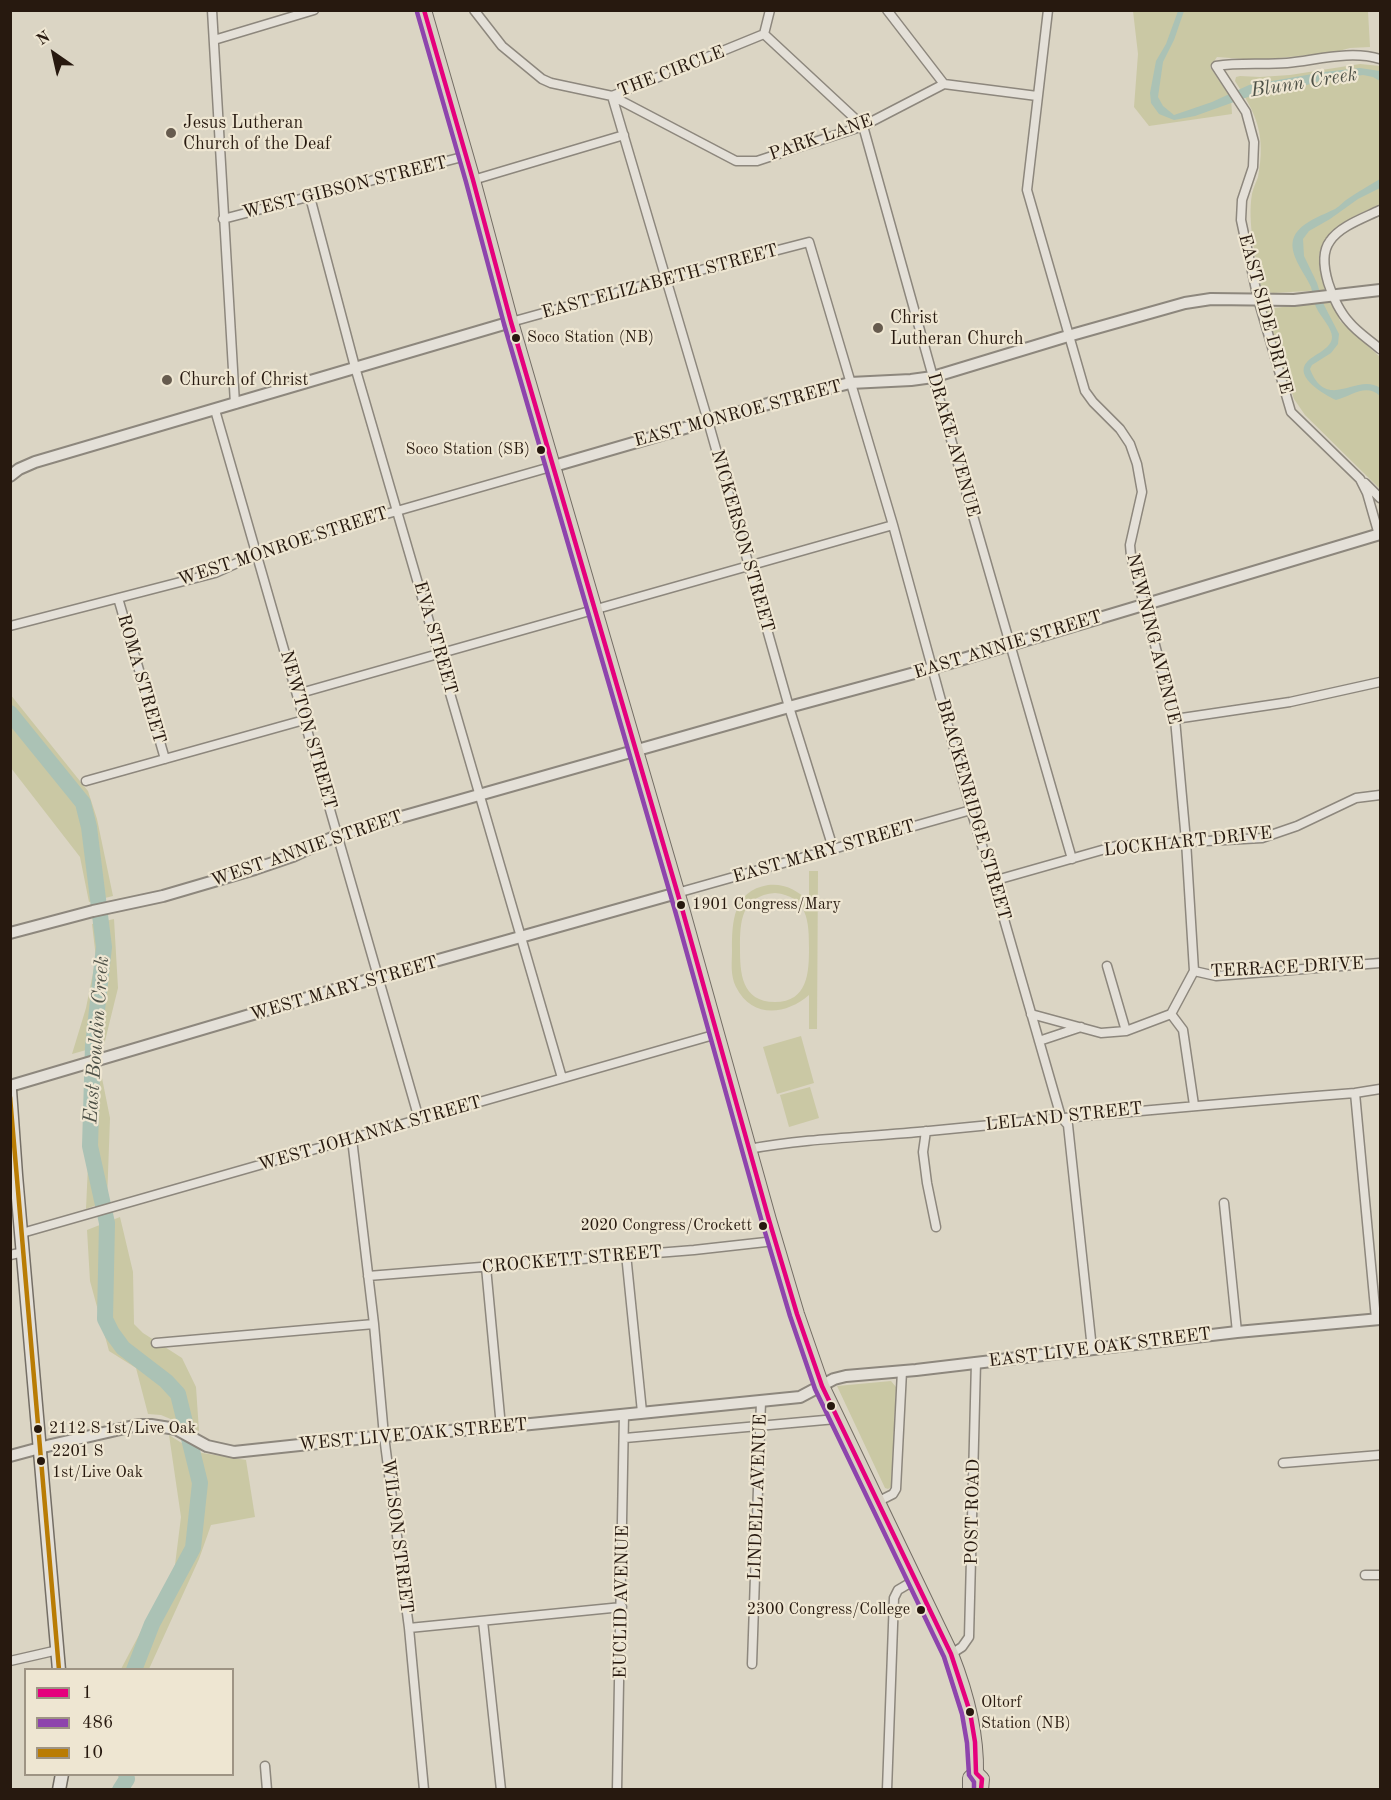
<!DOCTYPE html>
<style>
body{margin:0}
#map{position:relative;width:1391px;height:1800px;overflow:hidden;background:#dbd5c4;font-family:"Old Standard TT",serif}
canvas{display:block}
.frame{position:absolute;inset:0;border:12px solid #27190f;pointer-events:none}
.legend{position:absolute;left:24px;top:1668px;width:210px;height:108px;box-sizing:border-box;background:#eee6d2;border:2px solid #9e9484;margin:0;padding:8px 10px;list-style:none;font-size:18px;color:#27190f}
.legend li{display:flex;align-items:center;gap:12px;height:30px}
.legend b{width:30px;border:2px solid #9e9484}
.north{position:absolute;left:24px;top:24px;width:60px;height:60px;-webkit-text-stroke:4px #eee6d2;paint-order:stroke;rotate:326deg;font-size:16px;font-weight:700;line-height:24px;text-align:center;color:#27190f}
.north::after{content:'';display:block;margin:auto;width:21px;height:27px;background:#27190f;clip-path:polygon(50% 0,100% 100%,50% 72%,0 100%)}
</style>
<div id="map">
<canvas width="1391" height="1800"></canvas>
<div class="frame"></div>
<ul class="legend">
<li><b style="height:8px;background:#e5007d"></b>1</li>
<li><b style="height:8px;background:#8e44ad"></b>486</li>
<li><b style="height:8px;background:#b97c04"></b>10</li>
</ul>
<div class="north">N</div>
</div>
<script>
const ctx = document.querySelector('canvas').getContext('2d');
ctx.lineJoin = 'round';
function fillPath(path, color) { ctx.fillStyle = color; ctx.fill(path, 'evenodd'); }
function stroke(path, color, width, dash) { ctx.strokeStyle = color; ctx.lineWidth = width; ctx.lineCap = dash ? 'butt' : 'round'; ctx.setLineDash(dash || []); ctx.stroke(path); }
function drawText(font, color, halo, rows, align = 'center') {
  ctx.font = font + ' "Old Standard TT",serif'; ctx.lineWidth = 4.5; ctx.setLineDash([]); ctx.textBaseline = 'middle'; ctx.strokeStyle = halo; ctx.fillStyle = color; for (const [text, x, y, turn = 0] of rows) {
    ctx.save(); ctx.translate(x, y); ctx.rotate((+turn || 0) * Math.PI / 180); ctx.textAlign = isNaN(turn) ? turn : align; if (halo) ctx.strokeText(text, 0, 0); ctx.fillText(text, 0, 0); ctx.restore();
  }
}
const green = new Path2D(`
 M1133,11h235l2,36 -20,1 -19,5 -74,7 -40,-3 -7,10 21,31 1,16 -83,12 -15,-19 4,-53z
 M1360,64l20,2v138c-40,19 -75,31 -55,83l-1,3 -51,3 -10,-2 -2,-4c-5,-28 -14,-65 -9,-93 1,-6 4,-11 6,-17 8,-42 -1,-62 -23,-96l1,-4 4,-1 20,1 30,-2z
 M1332,301l8,20 40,36v132l-75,-74 -11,-16 -28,-90z
 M10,694l78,97 9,28 16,77 -24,6 -9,-45 -69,-89z
 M809,871h9l-1,158h-8v-34c-23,20 -57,24 -73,-8 -6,-12 -4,-25 -4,-37 0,-28 1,-59 36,-65 16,-2 29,5 41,16zM775,893c33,3 34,29 34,55 0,24 -1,54 -34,54 -34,0 -35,-30 -35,-54 0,-27 1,-52 35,-55z
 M114,919l4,69 -14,57 -32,9 14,-46 10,-50 -4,-34z
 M801,1036l13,47 -37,11 -14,-47z
 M101,1073l9,45 -3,83 -21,8 4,-88 -4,-41z
 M810,1087l9,31 -30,9 -9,-32z
 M120,1217l13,55 1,52 9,9 39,25 14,29 3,44 -38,-16 -13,-1 -12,-46 -27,-17 -19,-70 -3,-51z
 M891,1381l5,6 -5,100 -3,2 -3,-1 -48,-102z
 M169,1435l27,17 50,8 9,57 -44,8 -12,34 -50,110h-28l45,-85 9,-19 6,-48z`);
const water = new Path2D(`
 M1178,11h6l-10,29 -11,22 -5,35 5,9 11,9 38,-13 37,-17 75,-13 36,-4 20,3v10l-7,-4 -10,-2 -43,6 -17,5 -30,2 -78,28 -21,4 -15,-6 -8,-11 -1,-10 6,-32 10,-17z
 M1380,179v9l-22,11 -28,20 -21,12 -6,8 1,17 13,27 7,22 15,29 -1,10 -7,9 -19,12 -2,4c17,44 47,3 70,19v8c-14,-13 -28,0 -44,4 -11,-5 -43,-23 -29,-38 7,-8 25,-13 25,-25 0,-9 -11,-20 -15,-28 -4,-7 -4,-15 -6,-22 -6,-14 -24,-34 -17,-50 7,-15 27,-21 41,-28 5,-3 9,-8 14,-11 10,-7 21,-13 31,-19z`);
const river = new Path2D(`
 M10,713l73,90 6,24 15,120 -11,99 -3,100 17,77 -2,96 7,14 11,15 43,33 12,13 22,89 -7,65 -41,76 -18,46
 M120,1790l7,-11 -1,-5`);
const minor = new Path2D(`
 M212,10l23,394
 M474,10l28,36 40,33 9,4 61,13 152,-62 6,-24
 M887,10l57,74
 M1048,10l-21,180 58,201 8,11 27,27 10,15 7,20 5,28 -12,53 1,11 44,163 11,122 8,130 -23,43 12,16 11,75
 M764,34l99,92 70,251 139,482
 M214,40l100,-30
 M612,96l96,325 81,286 44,141
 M612,96l124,65h21l106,-35 81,-42 93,12
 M473,180l151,-45
 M310,197l45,170 207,711
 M1380,210c-16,8 -40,16 -50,31 -15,20 4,65 19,81 9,11 21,18 31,27
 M223,219l243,-63
 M511,322l155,-43 143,-37 84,283 78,285 22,71 68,236 7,8 24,224
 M215,410l204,709
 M1365,483l15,15
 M1379,535l-12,-42 -7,-14 -69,-67 -33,-113 -17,-79 1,-20 11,-33 1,-25 -8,-30 -30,-46c24,-4 47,-1 71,-3 30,-3 64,-13 93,-4
 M118,598l47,161
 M10,626l205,-53 42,-19 70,-23 227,-65
 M297,694l596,-169
 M1175,719l115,-17 90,-20
 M86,781l218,-61
 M993,881l123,-35 146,-8 35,-12 59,-28 24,-3
 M677,893l294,-83
 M1107,966l19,65
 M1194,971l22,5 164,-13
 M1031,1014l70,19 25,-2 45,-17
 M1039,1041l42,-14
 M1355,1093l21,226
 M926,1131l-3,21 4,31 9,44
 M352,1139l22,185 10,112 25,192 15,162
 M749,1149c59,-11 120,-12 180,-18 142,-14 283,-27 426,-38l25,-4
 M1224,1203l13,129
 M22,1233l695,-199
 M626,1254l16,158
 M10,1255l14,-3
 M486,1267l15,160
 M368,1276l326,-26 81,-9
 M156,1343l218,-19
 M625,1438l211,-19
 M1283,1463l97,-8
 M877,1502l16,-8 3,-5 6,-118
 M1365,1575h15
 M483,1621l18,169
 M409,1628l213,-21
 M951,1654l11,-7 7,-10 7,-275
 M10,1661l48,-11
 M752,1664l9,-263
 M265,1766l2,24
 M617,1790l7,-376
 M887,1790l7,-192 4,-8 17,-10`);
const tertiary = new Path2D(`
 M554,466l224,-65 72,-18 61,-3 22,-3 135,-41 117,-33 26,-4 83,1 86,-10
 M10,476l9,-7 16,-7 476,-140
 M10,933l83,-22 70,-15 92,-27 38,-13 45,-21 451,-128 144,-39 447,-134
 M10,1086l368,-109 299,-84
 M10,1456l41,-11 87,-20h13l25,4 31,17 27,6 150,-16 117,-9 299,-30 34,-18 12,-3 70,-6 321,-38 143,-13`);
const secondary = new Path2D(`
 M10,1090l6,85 43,495
 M59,1790l3,-16`);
const primary = new Path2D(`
 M424,10l49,170 38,142 170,583 88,315 28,94 25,72 129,268c15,38 26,77 25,119l-6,5v12
 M976,1773l6,6 -1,11`);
const bus1 = new Path2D(`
 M424,10l49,170 38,142 170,583 88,315 28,94 25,72 129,268 19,58 5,30 1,31 6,6 -1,11`);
const bus2 = new Path2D(`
 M417,12l49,170 38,142 170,583 88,315 28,94 25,73 129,268 18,57 5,29 2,32 5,7v7`);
const bus3 = new Path2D(`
 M10,1097l49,573`);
const markers = [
 [171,133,6,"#665b4e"],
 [878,328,6,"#665b4e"],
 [516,338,5,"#27190f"],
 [167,380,6,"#665b4e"],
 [541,450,5,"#27190f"],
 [681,905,5,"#27190f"],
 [763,1226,5,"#27190f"],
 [831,1406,5,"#27190f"],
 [38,1429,5,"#27190f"],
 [41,1461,5,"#27190f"],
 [921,1610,5,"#27190f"],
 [970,1712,5,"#27190f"]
];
const busNames = [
 ["Soco Station (NB)",527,338],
 ["Soco Station (SB)",530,450,"right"],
 ["1901 Congress/Mary",692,905],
 ["2020 Congress/Crockett",752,1226,"right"],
 ["2112 S 1st/Live Oak",49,1429],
 ["2201 S",52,1452],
 ["1st/Live Oak",52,1473],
 ["2300 Congress/College",910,1610,"right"],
 ["Oltorf",981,1703],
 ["Station (NB)",981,1724]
];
const streetNames = [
 ["THE CIRCLE",671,72,-21],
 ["PARK LANE",821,138,-19],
 ["WEST GIBSON STREET",345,188,-14],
 ["EAST ELIZABETH STREET",660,282,-15],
 ["EAST SIDE DRIVE",1265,314,75],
 ["EAST MONROE STREET",738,414,-15],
 ["DRAKE AVENUE",953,445,74],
 ["NICKERSON STREET",742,541,74],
 ["WEST MONROE STREET",283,547,-18],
 ["EVA STREET",435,638,74],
 ["NEWNING AVENUE",1153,639,76],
 ["EAST ANNIE STREET",1008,645,-17],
 ["ROMA STREET",141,679,74],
 ["NEWTON STREET",308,730,74],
 ["BRACKENRIDGE STREET",973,810,74],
 ["LOCKHART DRIVE",1188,842,-6],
 ["WEST ANNIE STREET",307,849,-19],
 ["EAST MARY STREET",824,852,-16],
 ["TERRACE DRIVE",1287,968,-3],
 ["WEST MARY STREET",344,989,-16],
 ["LELAND STREET",1064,1117,-6],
 ["WEST JOHANNA STREET",370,1134,-16],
 ["CROCKETT STREET",572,1260,-5],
 ["EAST LIVE OAK STREET",1100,1348,-7],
 ["WEST LIVE OAK STREET",413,1435,-5],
 ["LINDELL AVENUE",758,1497,-88],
 ["POST ROAD",973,1512,-89],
 ["WILSON STREET",397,1536,83],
 ["EUCLID AVENUE",622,1602,-89]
];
const poiNames = [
 ["Jesus Lutheran",183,123],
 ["Church of the Deaf",183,144],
 ["Christ",890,318],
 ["Lutheran Church",890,339],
 ["Church of Christ",179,380]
];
const waterNames = [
 ["Blunn Creek",1304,83,-9],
 ["East Bouldin Creek",97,1040,-86]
];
fillPath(green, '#cac8a4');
fillPath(water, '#abc2b5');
stroke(river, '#abc2b5', 16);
stroke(minor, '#8d877d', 11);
stroke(tertiary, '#8d877d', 14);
stroke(secondary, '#746e65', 15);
stroke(primary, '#746e65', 16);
stroke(minor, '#e4e0d8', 8);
stroke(tertiary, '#e4e0d8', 10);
stroke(secondary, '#e4e0d8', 12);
stroke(primary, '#d7d0c3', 14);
stroke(bus1, '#e5007d', 4.5);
stroke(bus2, '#8e44ad', 4.5);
stroke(bus3, '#b97c04', 4.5);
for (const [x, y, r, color] of markers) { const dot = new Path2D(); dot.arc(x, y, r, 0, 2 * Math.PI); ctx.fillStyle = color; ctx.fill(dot); stroke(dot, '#eee6d2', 2); }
drawText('16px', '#27190f', '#eee6d2', busNames, 'left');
drawText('18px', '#27190f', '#eee6d2', streetNames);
drawText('18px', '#27190f', '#eee6d2', poiNames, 'left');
drawText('italic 20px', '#4e5147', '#eee6d2', waterNames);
</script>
